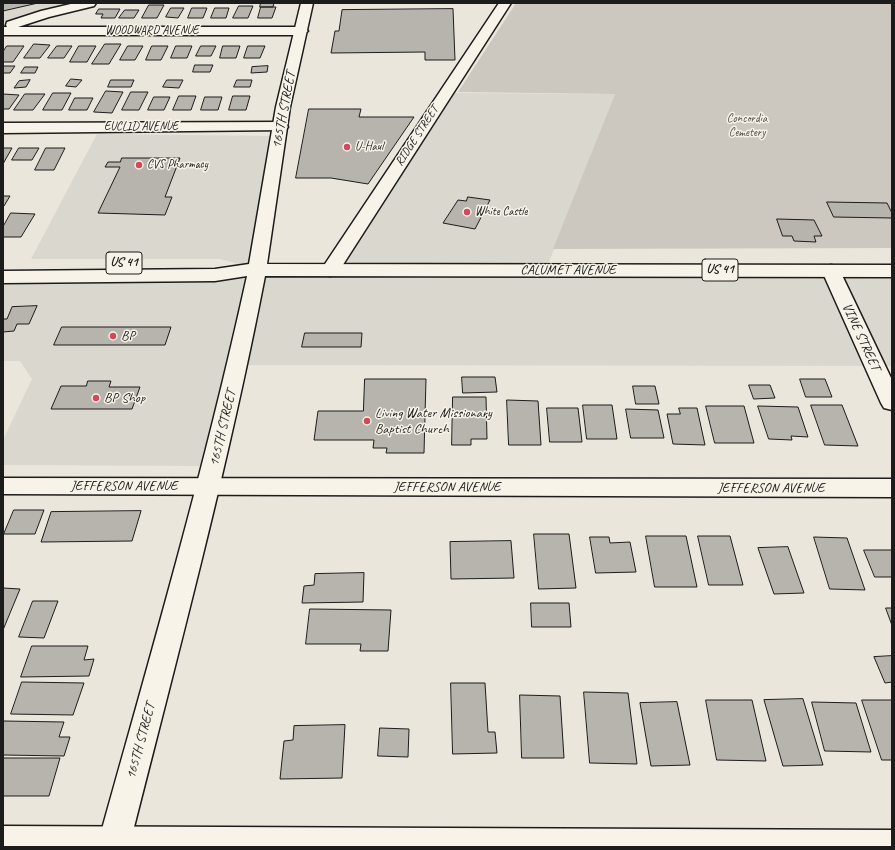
<!DOCTYPE html>
<style>
body{margin:0}
#map{position:relative;width:895px;height:850px;overflow:hidden;background:#eae6dc;font-family:Caveat,sans-serif}
canvas{display:block}
.frame{position:absolute;inset:0;border:4px solid #1c1c1c;pointer-events:none}
</style>
<div id="map">
<canvas width="895" height="850"></canvas>
<div class="frame"></div>
</div>
<script>
const ctx = document.querySelector('canvas').getContext('2d');
ctx.lineJoin = 'round';
function fillPath(path, color) { ctx.fillStyle = color; ctx.fill(path, 'evenodd'); }
function stroke(path, color, width, dash) { ctx.strokeStyle = color; ctx.lineWidth = width; ctx.lineCap = dash ? 'butt' : 'round'; ctx.setLineDash(dash || []); ctx.stroke(path); }
function drawText(font, color, halo, rows, align = 'center') {
  ctx.font = font + ' Caveat,sans-serif'; ctx.lineWidth = 3; ctx.setLineDash([]); ctx.textBaseline = 'middle'; ctx.strokeStyle = halo; ctx.fillStyle = color; for (const [text, x, y, turn = 0] of rows) {
    ctx.save(); ctx.translate(x, y); ctx.rotate((+turn || 0) * Math.PI / 180); ctx.textAlign = isNaN(turn) ? turn : align; if (halo) ctx.strokeText(text, 0, 0); ctx.fillText(text, 0, 0); ctx.restore();
  }
}
const built = new Path2D(`
 M3,3h74l-74,20z
 M451,93l164,1 -68,173 -208,-1z
 M97,134l177,2 -23,131 -31,-8h-189z
 M251,272l-44,194 -204,-1v-25l29,-61 -12,-18h-17v-80z
 M260,272l632,1v93l-647,-1z`);
const green = new Path2D(`
 M516,3h376v245l-339,1 62,-155 -157,-2z`);
const building = new Path2D(`
 M3,3h35l-35,8z
 M261,3h13l-1,4h-13z
 M149,5h15l-7,13h-15z
 M239,6h14l-5,12h-15z
 M261,7h15l-4,11h-14z
 M171,8h13l-6,10 -12,-1z
 M192,8h15l-4,10h-15z
 M215,8h14l-3,10h-15z
 M99,9h21l-5,9h-14l2,-4h-7z
 M453,9l2,51h-30v-8l-94,1 4,-22h4l3,-21z
 M125,10h14l-5,8h-15z
 M34,44l16,1 -10,13h-16z
 M105,44h16l-12,20h-17z
 M7,46h17l-11,16h-10v-10z
 M57,46h15l-8,12h-16z
 M79,46h17l-9,16h-17z
 M128,46h15l-8,14h-15z
 M152,46h16l-7,14h-15z
 M176,46h16l-5,12h-16z
 M201,46h15l-5,10h-15z
 M223,46h17l-4,12h-16z
 M248,46h17l-5,12h-16z
 M195,65h18l-3,7h-17z
 M3,66h12l-5,7h-7z
 M268,66l-1,6 -16,1 1,-6z
 M25,67h13l-3,6h-14z
 M71,79l11,1 -6,7 -10,-1z
 M30,80l-4,7 -12,1 5,-7z
 M111,80h23l-3,7h-23z
 M167,80h16l-4,8 -16,-1z
 M237,80h15l-2,7h-16z
 M106,91l17,1 -11,21 -18,-1z
 M131,92h17l-9,18h-17z
 M53,93h18l-9,17h-19z
 M3,94l16,1 -10,14h-6z
 M25,94h20l-12,16h-19z
 M179,96h17l-5,14h-18z
 M233,96h17l-4,14h-17z
 M154,97h16l-6,13h-16z
 M205,97h17l-4,13h-17z
 M75,98h18l-6,12h-18z
 M309,109h52l-2,8h55l-46,67 -37,-6h-35z
 M3,148h9l-9,16z
 M19,148h20l-7,12h-20z
 M46,148h19l-11,22h-19z
 M122,158h58l-15,39h7l-7,18 -67,-2 22,-46h-15l3,-5h12z
 M3,196h7l-6,10h-1z
 M468,197l22,3 -15,29 -32,-6 15,-23 8,1z
 M827,202l60,1 5,10v5l-58,-1z
 M11,213l24,1 -14,23h-18v-10z
 M777,219l37,1 8,16h-8l2,6 -22,-1 -2,-5h-9z
 M37,306l-8,18h-12l-3,7 -11,1v-13h4l5,-12z
 M62,327h109l-6,18h-111z
 M305,333h57l-1,14h-59z
 M462,377h33l2,15 -34,1z
 M365,379h61l-2,74h-38l1,-5h-14l1,-8h-60l4,-29h45z
 M800,379h25l7,18h-26z
 M88,381h23l-2,6h31l-8,22h-81l10,-23h25z
 M749,385h21l5,13 -21,1z
 M633,386h22l4,18h-23z
 M453,397h33l1,42h-16v6h-19z
 M507,400l31,1 3,44h-32z
 M583,405h29l5,34h-30z
 M811,405h31l16,41 -33,-1z
 M706,406h38l10,37h-39z
 M758,406l40,1 10,30 -17,-1 1,4 -23,-1z
 M547,408h31l4,34h-32z
 M679,408h18l8,37 -32,-1 -6,-30h13z
 M626,409l32,1 6,28h-33z
 M14,510h30l-9,24h-31z
 M141,511l-9,30 -91,1 10,-30z
 M534,534h35l7,54 -37,1z
 M646,536h40l11,51h-42z
 M698,536h32l13,49h-34z
 M590,537h19l1,6 20,-1 6,30 -40,1z
 M814,537l33,1 18,52 -35,-1z
 M511,541l3,37 -63,1 -1,-37z
 M788,547l16,46 -30,1 -16,-46z
 M864,550h28v27h-17z
 M364,573l-1,29 -61,1 2,-17 10,-1 1,-11z
 M3,588l17,1 -17,41z
 M33,601h25l-14,37 -25,-1z
 M531,603h38l2,24h-39z
 M886,608h6v17z
 M310,609l81,1 -3,41h-28l1,-7h-55z
 M32,646h56l-4,14 10,-1 -5,17 -68,1z
 M892,656v26l-7,1 -11,-26z
 M22,682l62,1 -11,32 -62,-1z
 M451,683h34l3,49h7l2,21 -44,1z
 M584,692l44,1 9,71 -47,-1z
 M520,695l40,1 4,62h-42z
 M803,699l20,66 -40,1 -19,-66z
 M706,700h46l14,61 -49,-1z
 M862,700h30v60h-10z
 M677,702l13,63 -39,1 -11,-63z
 M812,702l44,1 15,49 -46,-1z
 M4,721l60,1 -5,15h11l-6,19 -61,-1z
 M345,725l-3,53 -62,1 4,-38 9,-1 1,-14z
 M380,728l29,1 -1,28 -30,-1z
 M3,758h57l-11,38h-46z`);
const minor = new Path2D(`
 M75,3h21l-2,3 -45,11 -31,10h283l7,4 -7,4h-298v-8h4l-1,-2 1,-3 34,-11z
 M499,3h12l-174,271 -7,2 -7,-2 -2,-4z
 M280,122l5,2 3,3 -3,3 -282,3v-10z
 M831,265l7,2 2,4 52,109v30l-8,-2 -3,-5 -59,-132 2,-4z
 M3,478l889,1v18l-889,-3z
 M3,826l889,4v17h-889z`);
const major = new Path2D(`
 M301,3h12l-23,104 -23,157 625,1v12l-627,-1c-37,192 -88,381 -136,571h-32c53,-190 108,-379 150,-571l-32,5 -212,2v-12l212,-2 34,-5 27,-157z`);
const markers = [
 [347,147,4,"#d1495b"],
 [139,165,4,"#d1495b"],
 [467,212,4,"#d1495b"],
 [113,336,4,"#d1495b"],
 [96,398,4,"#d1495b"],
 [367,421,4,"#d1495b"]
];
const farStreetnames = [
 ["WOODWARD AVENUE",152,31],
 ["EUCLID AVENUE",141,127],
 ["RIDGE STREET",417,136,-57]
];
const farParknames = [
 ["Concordia",747,119],
 ["Cemetery",747,133]
];
const farPoinames = [
 ["U-Haul",355,147],
 ["CVS Pharmacy",147,165],
 ["White Castle",475,212]
];
const shields = [
 [124,263,36],
 [720,270,36]
];
const shieldNames = [
 ["US 41",124,263],
 ["US 41",720,270]
];
const streetNames = [
 ["165TH STREET",284,110,-79],
 ["CALUMET AVENUE",568,270],
 ["VINE STREET",861,337,65],
 ["165TH STREET",223,428,-77],
 ["JEFFERSON AVENUE",124,486],
 ["JEFFERSON AVENUE",447,487],
 ["JEFFERSON AVENUE",771,488],
 ["165TH STREET",141,741,-75]
];
const poiNames = [
 ["BP",121,336],
 ["BP Shop",104,398],
 ["Living Water Missionary",375,413],
 ["Baptist Church",375,429]
];
fillPath(built, '#dad7ce');
fillPath(green, '#ccc8c0');
fillPath(building, '#b6b4ac');
stroke(building, '#1c1c1c', 1);
stroke(minor, '#1c1c1c', 3);
stroke(major, '#1c1c1c', 3);
fillPath(minor, '#f7f3e8');
fillPath(major, '#f7f3e8');
for (const [x, y, r, color] of markers) { const dot = new Path2D(); dot.arc(x, y, r, 0, 2 * Math.PI); ctx.fillStyle = color; ctx.fill(dot); stroke(dot, '#f7f3e8', 1.5); }
drawText('12px', '#1c1c1c', '#f7f3e8', farStreetnames);
drawText('12px', '#51504d', '#f7f3e8', farParknames);
drawText('12px', '#1c1c1c', '#f7f3e8', farPoinames, 'left');
for (const [x, y, w] of shields) { const box = new Path2D(); box.roundRect(x - w / 2, y - 11, w, 22, 3); ctx.fillStyle = '#f7f3e8'; ctx.fill(box); stroke(box, '#1c1c1c', 1); }
drawText('bold 13px', '#1c1c1c', null, shieldNames);
drawText('14px', '#1c1c1c', '#f7f3e8', streetNames);
drawText('14px', '#1c1c1c', '#f7f3e8', poiNames, 'left');
</script>
